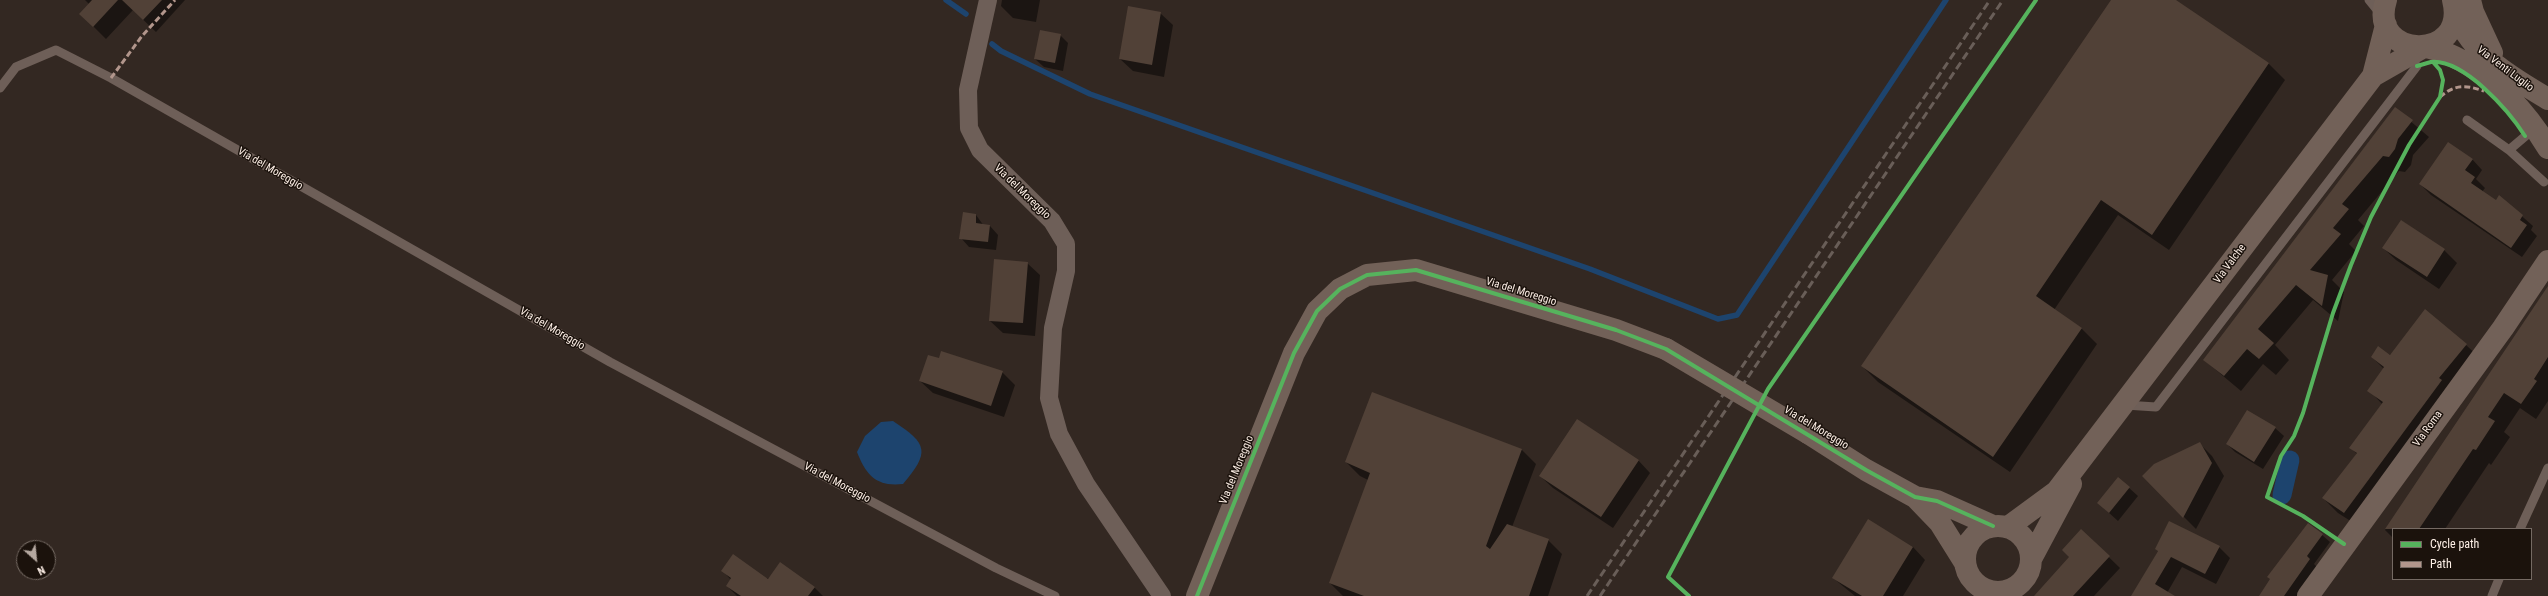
<!DOCTYPE html>
<style>
body{margin:0}
#map{position:relative;width:2548px;height:596px;overflow:hidden;background:#332822;font-family:"Roboto Condensed",sans-serif}
canvas{display:block}
.legend{position:absolute;left:2392px;top:528px;width:140px;height:52px;box-sizing:border-box;background:#1b120c;border:1px solid #756a63;margin:0;padding:5px 7px;list-style:none;font-size:12px;color:#fdefe6}
.legend li{display:flex;align-items:center;gap:8px;height:20px}
.legend b{width:20px;border:1px solid #756a63}
.north{position:absolute;left:16px;top:540px;width:40px;height:40px;box-sizing:border-box;background:#1b120c;border:1px solid #756a63;border-radius:50%;rotate:153deg;font-size:11px;font-weight:700;line-height:16px;text-align:center;color:#fdefe6}
.north::after{content:'';display:block;margin:auto;width:14px;height:18px;background:#b6a9a1;clip-path:polygon(50% 0,100% 100%,50% 72%,0 100%)}
</style>
<div id="map">
<canvas width="2548" height="596"></canvas>
<ul class="legend">
<li><b style="height:5px;background:#56b35d"></b>Cycle path</li>
<li><b style="height:5px;background:#b2968c"></b>Path</li>
</ul>
<div class="north">N</div>
</div>
<script>
const ctx = document.querySelector('canvas').getContext('2d');
ctx.lineJoin = 'round';
function fillPath(path, color) { ctx.fillStyle = color; ctx.fill(path, 'evenodd'); }
function stroke(path, color, width, dash) { ctx.strokeStyle = color; ctx.lineWidth = width; ctx.lineCap = dash ? 'butt' : 'round'; ctx.setLineDash(dash || []); ctx.stroke(path); }
function drawText(font, color, halo, rows, align = 'center') {
  ctx.font = font + ' "Roboto Condensed",sans-serif'; ctx.lineWidth = 3; ctx.setLineDash([]); ctx.textBaseline = 'middle'; ctx.strokeStyle = halo; ctx.fillStyle = color; for (const [text, x, y, turn = 0] of rows) {
    ctx.save(); ctx.translate(x, y); ctx.rotate((+turn || 0) * Math.PI / 180); ctx.textAlign = isNaN(turn) ? turn : align; if (halo) ctx.strokeText(text, 0, 0); ctx.fillText(text, 0, 0); ctx.restore();
  }
}
const water = new Path2D(`
 M893,421c35,23 37,31 10,63 -27,3 -37,-9 -46,-32l8,-16 16,-14z`);
const shadow = new Path2D(`
 M85,0h100l-29,32 -23,-22 -27,29 -13,-13 -4,-22z
 M1002,0h38l-4,22 -23,-4 -12,-12z
 M2112,0h62l95,64 16,16 -116,170 -51,-35 -64,95 27,18 16,16 -87,128 -132,-90 -16,-16z
 M1160,13l13,12 -9,52 -31,-6 -13,-12z
 M1060,35l8,8 -5,28 -19,-4 -9,-8z
 M2395,108l34,29 -16,18 -2,10 -6,7 -6,-1 -41,49 6,6 -15,18 7,7 -24,29 12,12 -6,29 -25,-21 -38,45 14,15 -13,15 -13,-11 -22,27 -37,-31z
 M2472,159l10,11 -6,9 9,9 -3,4 14,9 3,-5 34,30 -2,4 6,6 -15,21 -91,-62 -11,-11z
 M964,213l12,2 8,11h6l8,9 -2,15 -27,-3 -8,-9z
 M2402,221l42,29 13,13 -18,26 -43,-29 -13,-12z
 M1027,263l13,12 -5,61 -32,-3 -13,-12z
 M2548,288v113l-12,18 -16,-11 -16,24 6,5 -19,28 -2,-2 -44,66h-52v9l-8,-8z
 M2466,345l15,14 -121,168 -22,-14 -15,-15 34,-44 -6,-6 31,-44 -13,-14 15,-21 -12,-12z
 M1002,372l13,13 -11,32 -71,-24 -13,-12z
 M2275,428l9,8 -21,33 -28,-17 -8,-8z
 M2199,443l13,13 12,20 -28,53 -53,-53z
 M1522,450l14,14 -24,63 36,13 14,14 -14,42h-205l-13,-13 38,-103 -8,-4 -14,-14z
 M1638,460l12,13 -37,55 -60,-40 -13,-12z
 M2118,478l20,18 -20,25 -20,-18z
 M1868,520l45,27 12,13 -22,36h-48l-22,-18z
 M2081,530l39,38 -26,28h-58l34,-39z
 M2322,535l8,7 -16,22 4,4 -20,28h-38z
 M2219,547l11,11 -14,26 -34,-17 -15,26 4,3h-39l26,-45z
 M722,570l92,17 9,9h-86l-10,-10 4,-6z`);
const stream = new Path2D(`
 M946,0l20,14
 M992,44l9,7 89,43 500,175 128,50 19,-4 209,-315`);
const canal = new Path2D(`
 M2282,495l8,-35`);
const building = new Path2D(`
 M92,0h26l-25,27 -14,-13z
 M122,0h40l-19,20z
 M2111,0h65l93,63 -117,172 -51,-35 -65,96 46,32 -89,129 -132,-91z
 M1128,6l33,6 -9,53 -33,-6z
 M1040,30l21,4 -6,29 -21,-4z
 M2395,107l18,13 -15,19 -3,10 -6,8 -6,-1 -41,48 7,5 -16,19 8,6 -31,36 18,5 -6,31 -26,-21 -38,44 16,14 -15,16 -12,-10 -23,27 -21,-16z
 M2448,142l25,17 -8,11 10,7 -4,6 25,17 3,-5 24,20 -3,5 7,5 -16,23 -92,-64z
 M963,212l13,2v9l14,2 -2,17 -29,-3z
 M2401,220l44,29 -18,28 -45,-29z
 M994,259l34,3 -5,61 -34,-2z
 M2548,286v71l-14,22 3,2 -16,23 -17,-11 -16,24 7,4 -19,29 -3,-1 -54,80h-34z
 M2425,309l42,35 -28,34 3,2 -98,133 -22,-15 35,-45 -8,-5 34,-46 -16,-11 17,-24 -13,-10 7,-11 12,9z
 M941,351l62,20 -12,35 -72,-25 9,-26 11,3z
 M1372,392l150,57 -36,97 4,3 17,-25 42,15 -20,57h-165l-35,-13 41,-110 -25,-11z
 M2247,410l29,17 -22,35 -28,-18z
 M1577,419l62,41 -38,57 -62,-41z
 M2200,442l12,21 -29,55 -41,-42 12,-12z
 M2118,477l12,10 -21,26 -12,-10z
 M1868,519l45,28 -30,49h-21l-30,-18z
 M2169,521l51,25 -15,28 -34,-17 -16,27 20,12h-44l27,-45 -3,-2z
 M2308,523l15,11 -16,22 3,3 -26,37h-25l11,-17 -3,-2z
 M2081,529l29,27 -37,40h-39l35,-39 -7,-7z
 M733,554l35,25 12,-17 35,25 -7,9h-67l-15,-10 5,-8 -10,-7z`);
const lane = new Path2D(`
 M2369,0l13,16
 M0,88l16,-21 40,-17 55,28 499,284 386,206 59,28
 M2467,120l42,30 35,32
 M2509,150l26,-22
 M2125,405l31,2 261,-341
 M2520,529l28,-61
 M2492,596l7,-17`);
const street = new Path2D(`
 M988,0l-20,90 1,38 11,22 72,71 14,23v27l-13,57 -4,70 10,36 27,50 76,112`);
const secondary = new Path2D(`
 M2386,0c-19,60 83,63 67,0
 M2470,0l3,12 19,41
 M2455,13c20,44 53,62 93,86
 M2427,47c51,13 94,56 121,101
 M2373,76l13,-51
 M1808,433l58,37 49,27 22,4 56,25
 M1915,497l25,26 25,40
 M1965 559a33 33 0 1 1 66 0a33 33 0 1 1-66 0Z
 M2008,527l49,-36 316,-415 49,-28
 M2032,557l39,-73
 M1197,596l97,-243 23,-42 23,-22 27,-14 49,-5 200,60 50,19
 M2308,596l195,-268 45,-67`);
const rail = new Path2D(`
 M1587,596l403,-596
 M1600,596l403,-596`);
const secondaryBridge = new Path2D(`
 M1666,349l142,84`);
const quiet = new Path2D(`
 M111,78l31,-42 33,-36
 M2440,97c15,-13 26,-12 44,-6`);
const cycleway = new Path2D(`
 M2417,66c4,-1 10,-3 14,-4 33,-3 78,49 94,74
 M2344,544l-41,-28 -36,-19 14,-41 13,-20 9,-23 30,-100 18,-48 20,-48 38,-72 31,-48 3,-17 -3,-10 -7,-8
 M1197,596l97,-243 23,-42 23,-22 27,-14 49,-5 200,60 50,19 200,121 49,27 22,4 56,25
 M1689,596l-21,-19 100,-188 268,-389`);
const streetNames = [
 ["Via Venti Luglio",2505,69,37],
 ["Via del Moreggio",270,169,30],
 ["Via del Moreggio",1022,192,44],
 ["Via Valche",2230,264,-53],
 ["Via del Moreggio",1521,292,17],
 ["Via del Moreggio",552,329,30],
 ["Via del Moreggio",1816,428,31],
 ["Via Roma",2428,429,-54],
 ["Via del Moreggio",1237,470,-68],
 ["Via del Moreggio",837,483,28]
];
fillPath(water, '#1d446e');
fillPath(shadow, '#0007');
stroke(stream, '#1d446e', 5.5);
stroke(canal, '#1d446e', 19);
fillPath(building, '#514137');
stroke(lane, '#6e5f58', 9);
stroke(street, '#6e5f58', 18);
stroke(secondary, '#726158', 22);
stroke(rail, '#695e58', 3, [8, 4]);
stroke(secondaryBridge, '#726158', 22);
stroke(quiet, '#b2968c', 3, [6, 3]);
stroke(cycleway, '#56b35d', 4);
drawText('11px', '#fdefe6', '#1b120c', streetNames);
</script>
